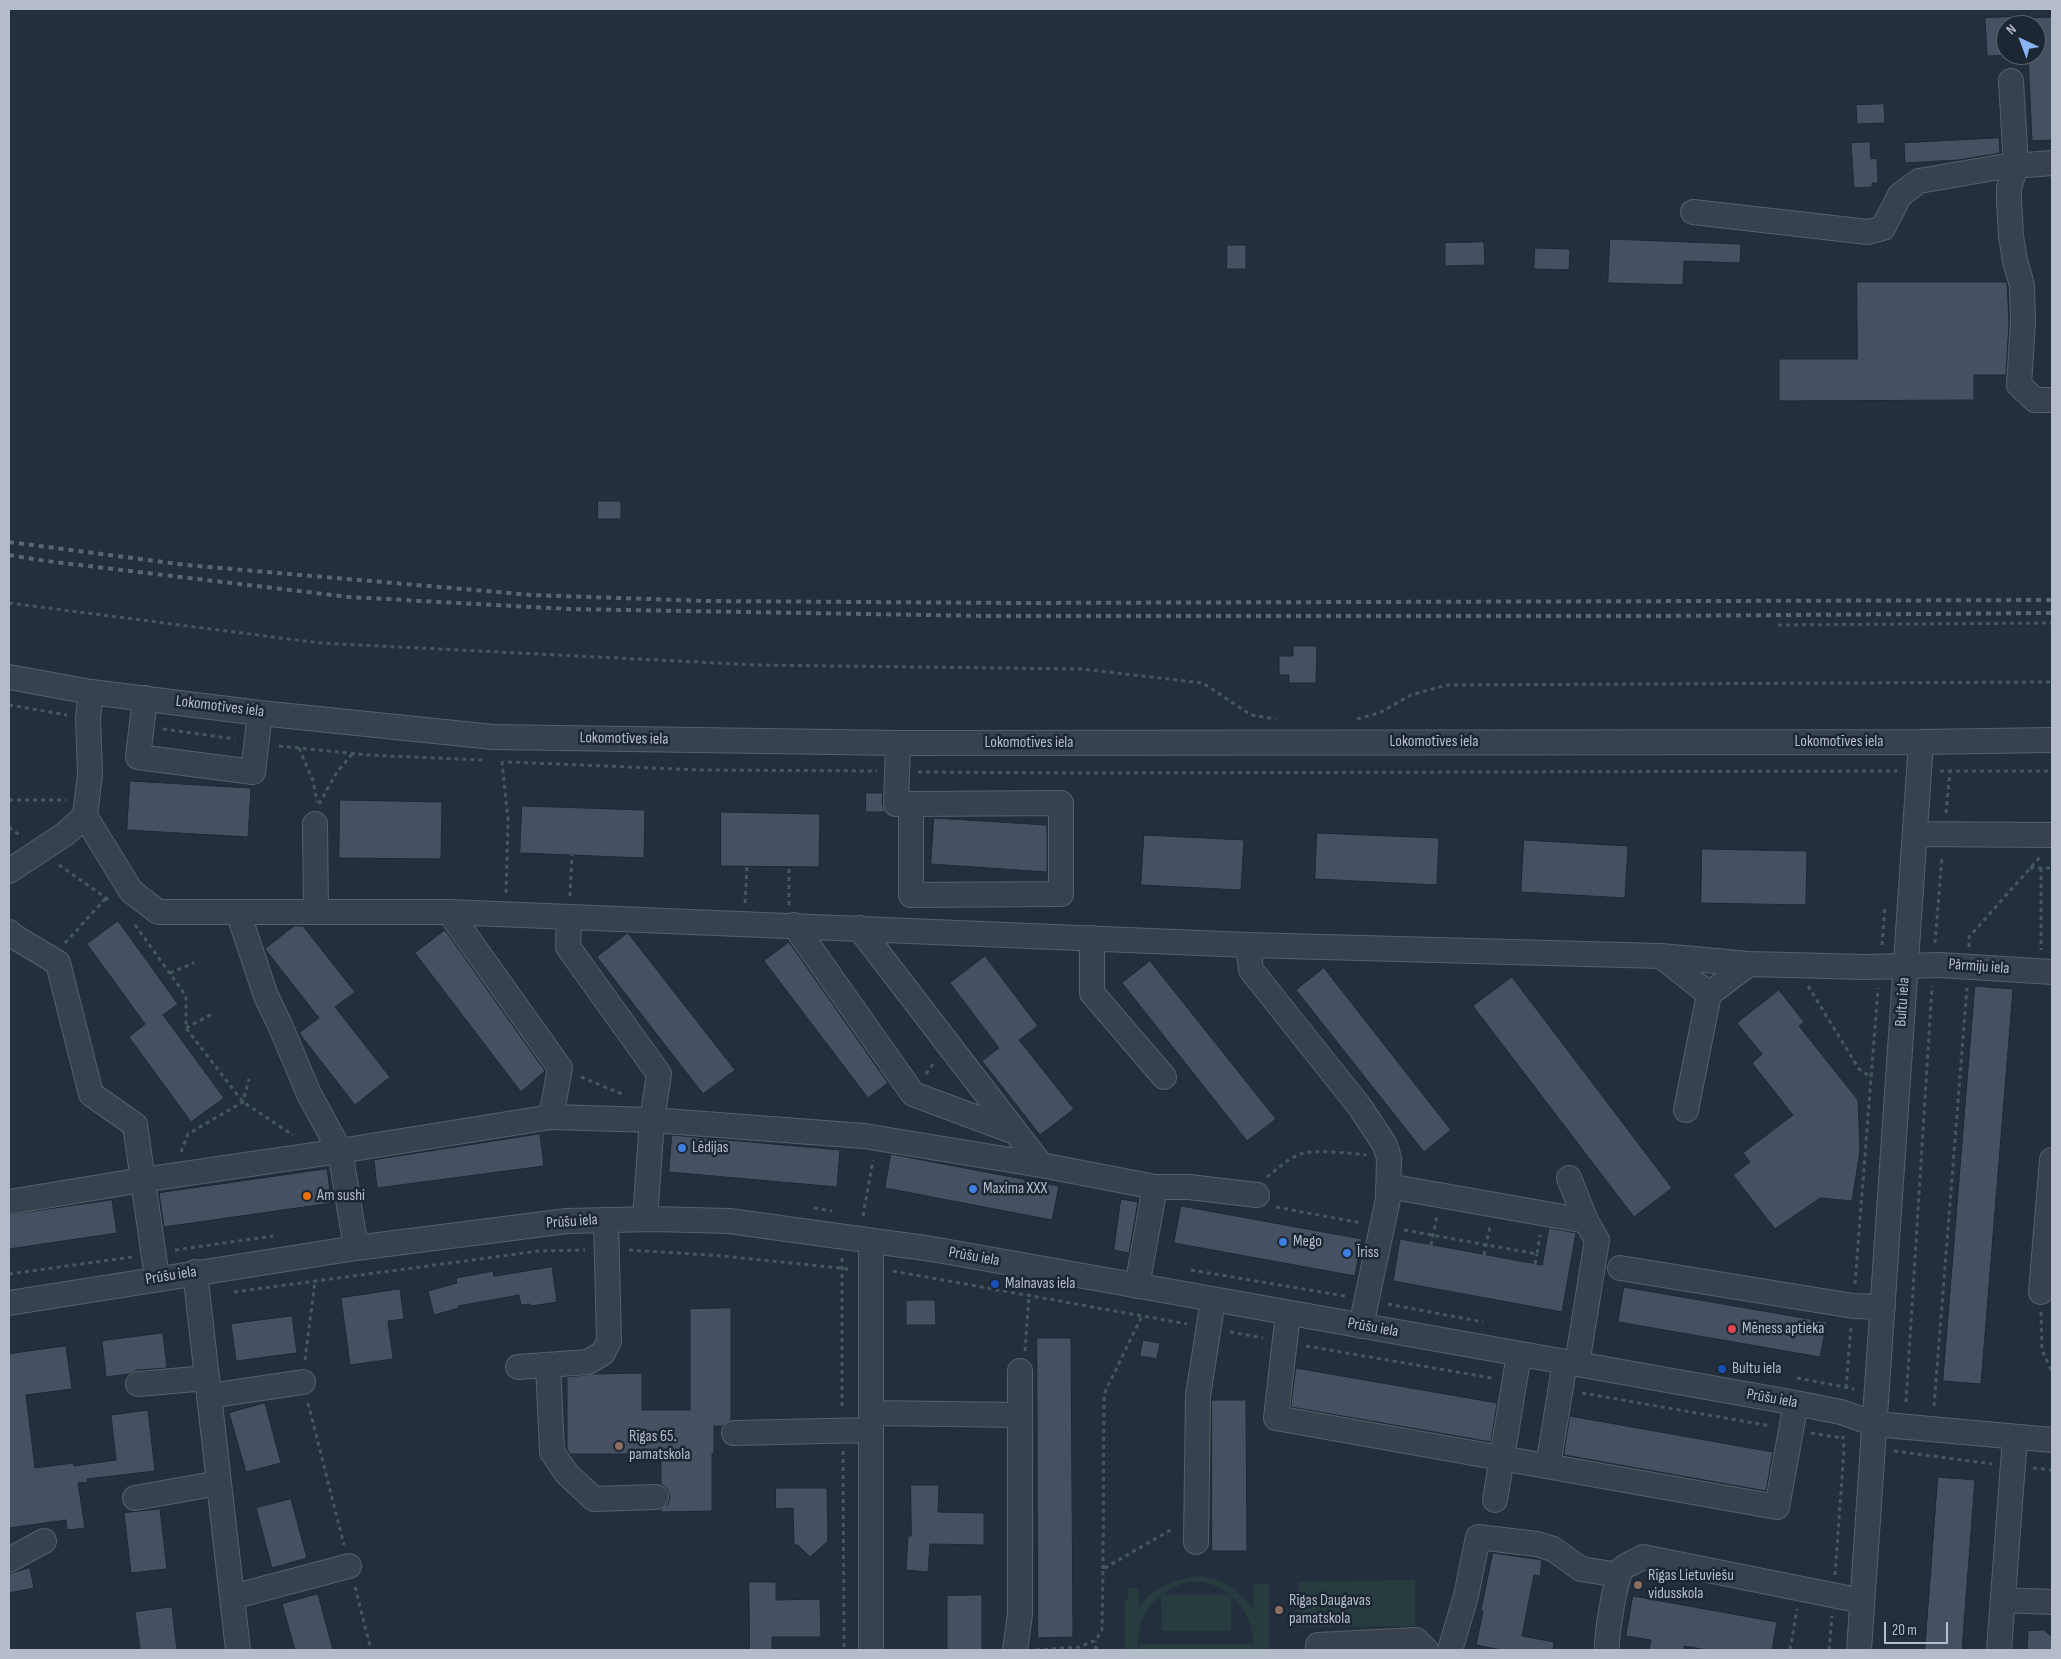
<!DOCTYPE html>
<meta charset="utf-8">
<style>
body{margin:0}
#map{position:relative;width:2061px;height:1659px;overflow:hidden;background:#242f3e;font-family:"Sofia Sans Condensed",sans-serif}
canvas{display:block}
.frame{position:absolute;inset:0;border:10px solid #b4bcc9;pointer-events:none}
.north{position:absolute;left:1996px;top:15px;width:50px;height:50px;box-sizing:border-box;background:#1d2633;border:1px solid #59626f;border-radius:50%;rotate:317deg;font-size:14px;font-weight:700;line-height:20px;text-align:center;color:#b4bcc9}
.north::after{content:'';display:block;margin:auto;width:18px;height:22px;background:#8ab4f8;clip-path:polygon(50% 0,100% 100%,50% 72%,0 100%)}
.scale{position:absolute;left:1884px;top:1622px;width:64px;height:22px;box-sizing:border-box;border:2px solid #b4bcc9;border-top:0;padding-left:6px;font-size:15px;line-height:18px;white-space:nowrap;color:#b4bcc9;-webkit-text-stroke:4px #1d2633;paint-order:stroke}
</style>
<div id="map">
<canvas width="2061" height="1659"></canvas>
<div class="frame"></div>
<div class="north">N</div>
<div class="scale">20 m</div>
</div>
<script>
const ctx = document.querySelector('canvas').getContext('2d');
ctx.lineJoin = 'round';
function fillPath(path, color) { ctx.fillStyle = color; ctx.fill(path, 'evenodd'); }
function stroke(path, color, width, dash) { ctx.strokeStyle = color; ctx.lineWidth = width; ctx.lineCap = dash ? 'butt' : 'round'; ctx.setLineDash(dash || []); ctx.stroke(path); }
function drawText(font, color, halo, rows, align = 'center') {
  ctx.font = font + ' "Sofia Sans Condensed",sans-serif'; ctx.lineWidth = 5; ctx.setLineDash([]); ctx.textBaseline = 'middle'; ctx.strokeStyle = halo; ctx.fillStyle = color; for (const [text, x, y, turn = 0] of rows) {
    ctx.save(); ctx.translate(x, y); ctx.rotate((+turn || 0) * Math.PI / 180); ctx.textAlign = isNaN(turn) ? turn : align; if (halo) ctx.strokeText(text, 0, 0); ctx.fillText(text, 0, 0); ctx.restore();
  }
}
const green = new Path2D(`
 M1200,1576c27,4 36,13 53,33l1,-25 15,-1v67h-130v-6h114c1,-48 -53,-82 -90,-49h68v36h-69l-1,-35c-19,14 -23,31 -23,54h-13v-50l3,-1v-12l10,1 1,19c15,-21 36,-27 61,-31z
 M1415,1580v46l-117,1v-45z`);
const building = new Path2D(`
 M2026,16v2l26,-1v123l-20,1 -4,-86h8v-30h-30v30h13l-32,1 -2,-38z
 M1884,104l1,19 -28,1 -1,-19z
 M1999,138l1,15 -42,7 -53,3 -1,-20z
 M1870,142l1,17 6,-1 1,25h-6v4l-18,1 -3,-45z
 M1610,239l131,5 -1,19 -56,-2 -1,24 -75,-2z
 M1484,242l1,23 -40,1v-23z
 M1227,245h19v24h-19z
 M1535,248l35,1 -1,21 -35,-1z
 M1857,282h150l2,40 -3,53h-32v25l-195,1v-42h78z
 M598,501h23v18h-23z
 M1293,646h24l-1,37h-27v-8h-10v-19h14z
 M130,781l121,7 -3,49 -121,-7z
 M866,793h17l-1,11 3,8h-19z
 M340,800l102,2 -1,57 -102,-1z
 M522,806l123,4 -1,48 -124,-5z
 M721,812l99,2 -1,53 -98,-1z
 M934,818l113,7v47l-116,-8z
 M1317,833l122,5 -2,47 -122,-6z
 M1144,835l100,5 -3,50 -100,-5z
 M1524,840l104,6 -3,52 -104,-6z
 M1702,849l105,2 -1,54 -105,-2z
 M118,921l60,83 -15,11 61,83 -33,24 -62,-85 16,-13 -58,-80z
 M294,926h9l52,66 -20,15 55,70 -35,28 -56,-72 20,-15 -54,-69z
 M445,930l100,141 -24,21 -106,-139z
 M628,933l107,137 -32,24 -106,-137z
 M789,942l99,141 -20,15 -104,-137z
 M985,956l53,70 -19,14 55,69 -34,26 -58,-74 17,-13 -49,-65z
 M1150,961l126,158 -29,22 -125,-158z
 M1324,968l127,162 -27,22 -128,-162z
 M1512,977l160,211 -38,29 -161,-211z
 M1975,986l38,3 -32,395 -38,-3z
 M1779,990l25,32 -5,4 59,74 2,51 -8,50 -32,-3 -45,31 -42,-54 17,-13 -7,-9 50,-38 -41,-52 10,-9 -25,-31z
 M540,1134l4,32 -167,22 -3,-28z
 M672,1135l168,15 -3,37 -168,-15z
 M891,1154l168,32 -7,34 -167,-32z
 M327,1169l5,34 -168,24 -5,-34z
 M1121,1199l17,3 -9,51 -15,-3z
 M112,1200l5,33 -108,16v-34z
 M1181,1206l181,33 -7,37 -181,-33z
 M1549,1228l27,5 -14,79 -169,-31 7,-42 142,26z
 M552,1267l5,35 -26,4 -1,-2 -9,1 -2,-10 -61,11 1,2 -25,7 -6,-24 29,-8 -1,-5 37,-7 1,5z
 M1624,1287l203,35 -7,35 -202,-35z
 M400,1289l4,30 -16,2 5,38 -43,6 -9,-67z
 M917,1300h18l1,25h-30v-24z
 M731,1308v112l-9,6h-8v27l-2,1v57l-51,1v-3l7,-5 2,-7 -3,-8 -6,-5v-30h-91l-3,-5v-72l28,-3 47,-1v37h48v-101z
 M292,1316l5,37 -61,8 -5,-37z
 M163,1333l4,35 -30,2 -8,4 -23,3 -4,-36z
 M1037,1338h34l2,299 -35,1z
 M1143,1340l17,3 -3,16 -17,-3z
 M66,1346l6,43 -46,6 9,73 38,-5 1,3 42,-6 -5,-45 37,-5 7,61 -68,8 1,3 -10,1 7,45 -18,2 -1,-10 -57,8v-174z
 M1296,1368l201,35 -6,39 -200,-35z
 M1212,1400h34l1,151h-35z
 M265,1403l16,60 -35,9 -17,-59z
 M1570,1416l203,36 -7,39 -202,-36z
 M1938,1477l37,3 -13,170h-37z
 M911,1485h28l-1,27 46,1v32l-54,-1 -2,28 -22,-2 2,-34h3z
 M776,1488h51l1,53 -18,16 -12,-12h-4l-1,-37 -17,1z
 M291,1499l16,59 -35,10 -16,-60z
 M160,1509l7,60 -36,4 -7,-60z
 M1493,1553l49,7 -2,16 -6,-1 -12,61 32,6 -1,8h-51l-26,-5 7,-34 -2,-1 2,-10z
 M30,1568l4,20 -25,5v-19z
 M749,1582h27v18l44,-1 1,38h-49v13h-22z
 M318,1594l15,56h-38l-13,-46z
 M982,1595v55h-35v-54z
 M1633,1596l144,26 -5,28h-64l-24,-4v4h-35l2,-10 -25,-4z
 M172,1607l5,43h-37l-5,-38z
 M2044,1630l8,7v13h-25l1,-19z`);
const path = new Path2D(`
 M9,603l311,40 436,22 326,4 121,14 48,32 25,4
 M1778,625l274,-2
 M9,705l58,10
 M1357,719l22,-6 32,-18 36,-10 605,-3
 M163,729l72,10
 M279,746l89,9 114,5
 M299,748l14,33 4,21
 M502,761l6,59 -2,74
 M508,762l192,8 177,1
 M1940,771h112
 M918,772l165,1 814,-2
 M9,800h57
 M319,804l18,-32 16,-19
 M1946,813l4,-42
 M9,827l13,10
 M59,865l50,35
 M2030,868h22
 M2041,868v82
 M570,896l2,-41
 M745,903l2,-37
 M789,905v-38
 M135,925l51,71v32l57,74 50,33
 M65,943l41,-45
 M1935,943l7,-86
 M1882,945l3,-39
 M1969,947v-10l71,-80
 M170,973l24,-10
 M1808,986l51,83 12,8
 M186,1028l28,-15
 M926,1074l9,-13
 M581,1077l43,18
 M181,1152l7,-18 55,-32 6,-23
 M1267,1177c10,-8 23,-20 36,-24 13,-3 49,0 63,2
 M1276,1207l85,16
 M814,1208l18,3
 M863,1216l10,-56
 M1404,1230l133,24 3,-19
 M1431,1245l6,-29
 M175,1250l98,-14
 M629,1250l94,6 126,13
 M1484,1255l6,-29
 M842,1258v152
 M1535,1264l2,-10
 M1191,1270l154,26
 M893,1271l294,53
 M9,1274l123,-17
 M1855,1284l23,-296
 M234,1292l305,-41 46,-1
 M1388,1304l95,18
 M2041,1312l1,38 10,22
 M1230,1332l33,6
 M1306,1346l186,32
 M1025,1351l4,-55
 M305,1360l10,-79
 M1797,1378l57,11
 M1846,1388l5,-61
 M1582,1393l189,33
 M1906,1402l26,-416
 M308,1403l36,142
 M1934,1406l33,-418
 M1811,1433l31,5
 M843,1451l1,199
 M1894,1451l98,13
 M2033,1468l19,2
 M1103,1569l1,-175 38,-78
 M1835,1575l9,-125 -1,-14
 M355,1587l16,63
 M1036,1650l43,-3 17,-7 6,-10 1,-61 71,-41
 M1096,1650v-9
 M1790,1650l7,-41
 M1829,1650l3,-34`);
const minor = new Path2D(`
 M2011,81l5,85 -7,22v13l2,35 4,25 7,24 1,37 -4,63 16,15h17
 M1693,212l175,20 15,-4 17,-33 19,-14 81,-14 52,-4
 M9,677l82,15 169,21 233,24 405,6 1023,-1 131,-2
 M91,692l-3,26 2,56 -5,42 46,75 27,21h291l799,33 413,11 88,8 116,3 75,-2 112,7
 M145,698l-7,59 115,15 7,-59
 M898,743l-2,61h15l150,-1v91l-150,1v-91
 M315,824l1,88
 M1915,834l137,1
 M9,871l56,-37 20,-18
 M238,912l28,84 14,29 29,69 31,57 211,-34 101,3 212,16 177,29
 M449,912l111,156 -9,49
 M569,917l-1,30 91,127 -7,46 -7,99
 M794,925l119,169 102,38
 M859,928l182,237 114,22h34l68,8
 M9,932l1,2 48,29 33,131 44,31 22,153
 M1092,938v55l72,84
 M1248,945l3,25 109,137 25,38 4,13 -1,41 -27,127
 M1661,956l48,38 -23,116
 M1709,994l40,-30
 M1569,1178l17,43
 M1388,1186l198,35 11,19 -20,124
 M9,1202l133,-22 198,-29 16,97
 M871,1241v409
 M1620,1268l233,38 30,1
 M195,1272l43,378
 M1137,1286l18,-99
 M2041,1292l11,-132
 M9,1303l347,-55 211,-27 87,-2 75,2 203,28 864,154 45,9 34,12 177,16
 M1288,1313l-12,105 501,89 19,-104
 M548,1365l4,87 15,22 27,25 62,-2
 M518,1367l70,-5 15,-9 6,-12 -3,-121
 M138,1384l69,-6
 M209,1396l94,-14
 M871,1413l149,2
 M734,1433l137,-3
 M1548,1466l17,-104
 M135,1498l84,-15
 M1495,1500l24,-146
 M1196,1542l2,-146 15,-97
 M9,1560l35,-19
 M232,1597l117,-31
 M2003,1600l49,2
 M1015,1650l5,-36v-243
 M1318,1650v-5l98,-5 10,10
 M1450,1650l16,-54 12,-59 59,7 16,5 28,20 38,6
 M1607,1650c-1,-11 8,-72 15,-81 5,-5 15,-8 21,-12l219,44
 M1859,1650l62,-908
 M1999,1650l16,-213`);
const rail = new Path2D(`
 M9,542l177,23 346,30 174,6 310,2 1036,-3
 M9,555l37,6 303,36 219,12 417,7h672l395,-3`);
const markers = [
 [682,1148,5,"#3f7fe0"],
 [973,1189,5,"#3f7fe0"],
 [307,1196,5,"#e8710a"],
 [1283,1242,5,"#3f7fe0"],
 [1347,1253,5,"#3f7fe0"],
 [995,1284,5,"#1a4fb4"],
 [1732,1329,5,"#e0444e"],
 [1722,1369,5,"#1a4fb4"],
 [619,1446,5,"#8d6e63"],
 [1638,1585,5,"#8d6e63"],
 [1279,1610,5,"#8d6e63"]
];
const streetNames = [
 ["Lokomotīves iela",220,707,7],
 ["Lokomotīves iela",624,739,1],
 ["Lokomotīves iela",1434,742],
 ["Lokomotīves iela",1839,742],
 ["Lokomotīves iela",1029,743],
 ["Pārmiju iela",1979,967,4],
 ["Bultu iela",1903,1002,-86],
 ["Prūšu iela",572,1222,-4],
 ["Prūšu iela",974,1257,10],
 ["Prūšu iela",171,1276,-9],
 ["Prūšu iela",1373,1328,10],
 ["Prūšu iela",1772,1399,10]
];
const poiNames = [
 ["Lēdijas",692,1148],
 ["Maxima XXX",983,1189],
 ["Am sushi",317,1196],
 ["Mego",1293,1242],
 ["Īriss",1357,1253],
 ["Malnavas iela",1005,1284],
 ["Mēness aptieka",1742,1329],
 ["Bultu iela",1732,1369],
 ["Rīgas 65.",629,1437],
 ["pamatskola",629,1455],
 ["Rīgas Lietuviešu",1648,1576],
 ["vidusskola",1648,1594],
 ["Rīgas Daugavas",1289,1601],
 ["pamatskola",1289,1619]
];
fillPath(green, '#263c3f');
fillPath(building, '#455162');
stroke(building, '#1f2835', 1);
stroke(minor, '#565f6c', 26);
stroke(path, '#44595c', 3, [4, 4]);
stroke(minor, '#38414e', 24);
stroke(rail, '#5a6575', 4, [5, 5]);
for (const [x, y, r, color] of markers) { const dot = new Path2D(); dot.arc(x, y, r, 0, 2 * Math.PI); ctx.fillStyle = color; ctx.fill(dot); stroke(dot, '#1d2633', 2); }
drawText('16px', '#b4bcc9', '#1d2633', streetNames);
drawText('16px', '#b4bcc9', '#1d2633', poiNames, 'left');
</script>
